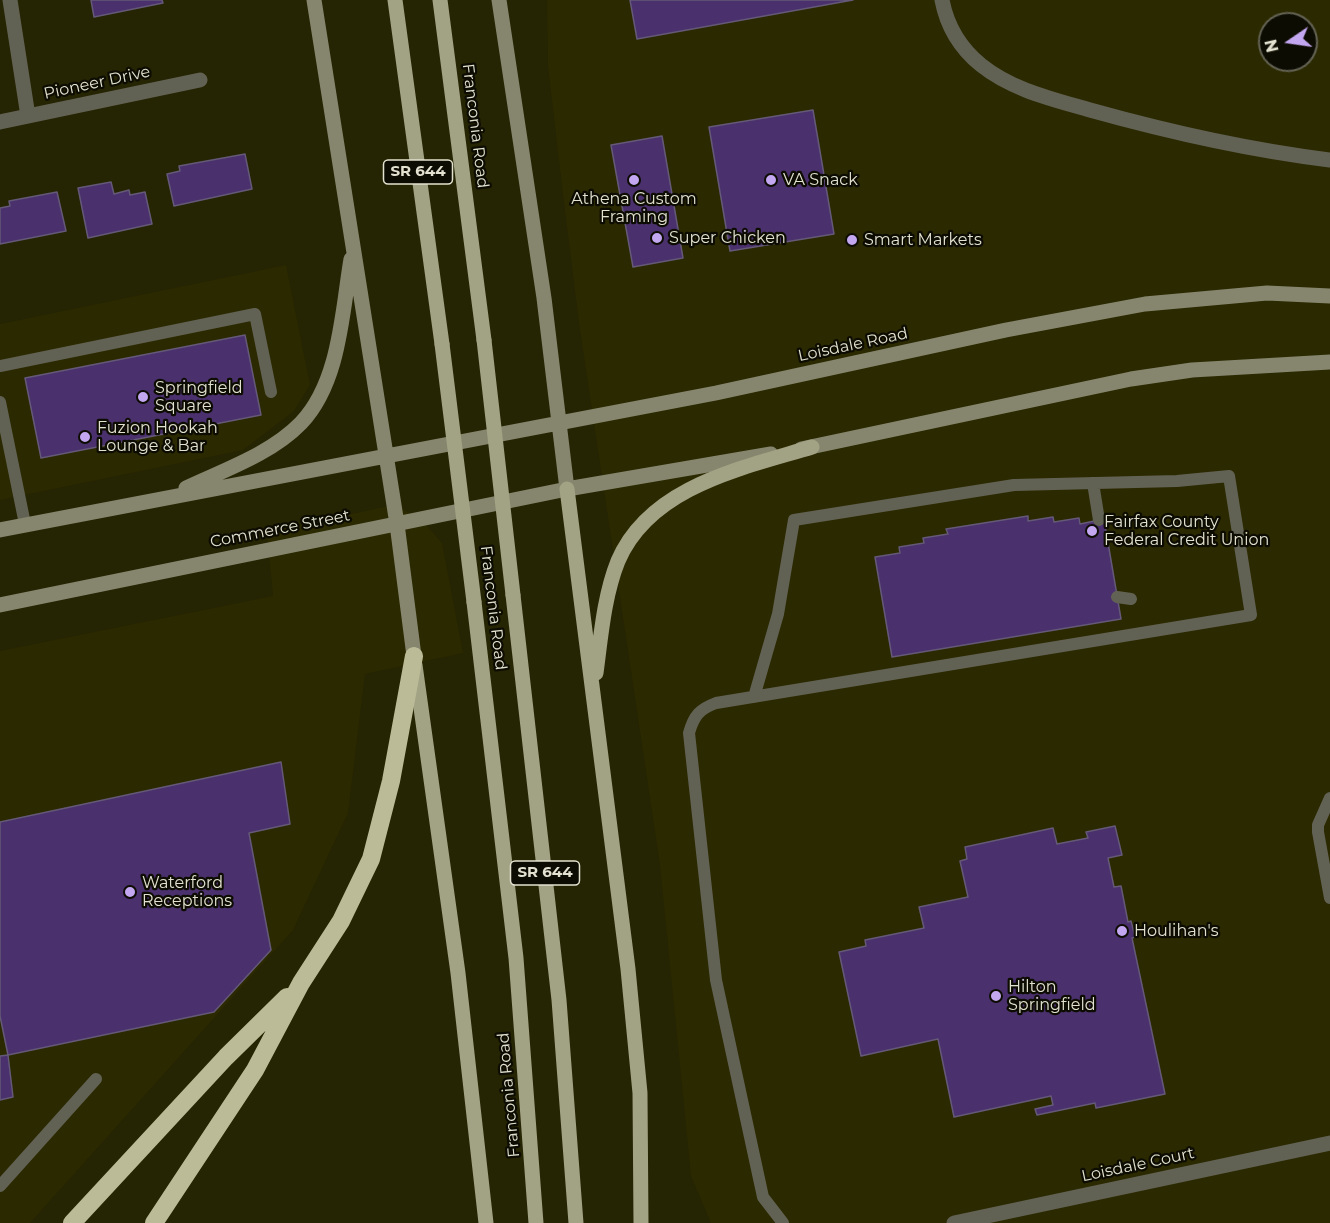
<!DOCTYPE html>
<style>
body{margin:0}
#map{position:relative;width:1330px;height:1223px;overflow:hidden;background:#252403;font-family:Montserrat,sans-serif}
canvas{display:block}
.north{position:absolute;left:1258px;top:12px;width:60px;height:60px;box-sizing:border-box;background:#0d0c02;border:2px solid #636254;border-radius:50%;rotate:257deg;font-size:16px;font-weight:700;line-height:24px;text-align:center;color:#e3e2d0}
.north::after{content:'';display:block;margin:auto;width:21px;height:27px;background:#c4a7f1;clip-path:polygon(50% 0,100% 100%,50% 72%,0 100%)}
</style>
<div id="map">
<canvas width="1330" height="1223"></canvas>
<div class="north">N</div>
</div>
<script>
const ctx = document.querySelector('canvas').getContext('2d');
ctx.lineJoin = 'round';
function fillPath(path, color) { ctx.fillStyle = color; ctx.fill(path, 'evenodd'); }
function stroke(path, color, width, dash) { ctx.strokeStyle = color; ctx.lineWidth = width; ctx.lineCap = dash ? 'butt' : 'round'; ctx.setLineDash(dash || []); ctx.stroke(path); }
function drawText(font, color, halo, rows, align = 'center') {
  ctx.font = font + ' Montserrat,sans-serif'; ctx.lineWidth = 4.5; ctx.setLineDash([]); ctx.textBaseline = 'middle'; ctx.strokeStyle = halo; ctx.fillStyle = color; for (const [text, x, y, turn = 0] of rows) {
    ctx.save(); ctx.translate(x, y); ctx.rotate((+turn || 0) * Math.PI / 180); ctx.textAlign = isNaN(turn) ? turn : align; if (halo) ctx.strokeText(text, 0, 0); ctx.fillText(text, 0, 0); ctx.restore();
  }
}
const built = new Path2D(`
 M547,0h783v1223h-619l-20,-47 -31,-311 -81,-542 -17,-137 -14,-120zM1270,24h36v36h-36z
 M286,265l24,120 -16,26 -51,39 -243,50v-176z
 M393,505l28,14 21,24 21,110 -98,21 -17,139 -55,117 -263,293h-30v-572l273,-55 -6,-64z`);
const building = new Path2D(`
 M91,0h71l1,3 -69,14z
 M630,0h223l-216,39z
 M813,110l21,124 -104,17 -21,-124z
 M662,136l21,122 -50,9 -22,-122z
 M245,154l7,35 -78,17 -7,-32 13,-3 -1,-5z
 M111,182l3,12 15,-4 1,5 15,-3 7,32 -64,14 -10,-50z
 M57,192l9,39 -66,13v-36l10,-2 -1,-5z
 M245,335l16,80 -220,43 -16,-80z
 M1028,516v5l25,-4 1,5 25,-4 1,6 24,-5 17,100 -229,38 -17,-100 25,-4 -1,-6 25,-4 -1,-5 25,-4 -2,-5z
 M281,762l9,62 -41,9 22,117 -57,62 -206,43 -8,-39v-194z
 M1115,826l7,29 -14,3 6,29 7,-1 7,36 3,-1 4,16 -3,1 33,156 -69,14 -1,-5 -58,12 -2,-6 18,-4 -2,-9 -97,21 -16,-78 -77,17 -22,-104 27,-6 -1,-6 59,-12 -5,-21 49,-10 -8,-36 7,-2 -2,-12 88,-19 4,16 31,-6 -2,-6z
 M8,1055l5,42 -13,3v-44z`);
const lane = new Path2D(`
 M0,366l255,-52 16,78
 M0,402l25,122
 M1093,483l6,37
 M1117,597l14,2
 M754,697l24,-83 16,-94 220,-35 163,-4 52,-5 22,139 -535,88c-16,6 -22,12 -27,30l27,247 47,217 20,26
 M1330,798l-12,27v7l12,66
 M0,1186l96,-107`);
const street = new Path2D(`
 M10,0l18,116
 M942,0c5,26 18,48 39,65 31,25 71,34 109,45 79,22 158,40 240,50
 M0,122l200,-42
 M954,1223l376,-80`);
const secondary = new Path2D(`
 M314,0l83,524 17,132
 M499,0l45,298 23,191
 M801,449l330,-70 61,-9 138,-8
 M186,488c38,-18 85,-34 115,-65 39,-41 41,-111 50,-164
 M0,530l716,-137 290,-63 139,-26 122,-11 63,3
 M0,605l567,-116 204,-35`);
const primary = new Path2D(`
 M395,0l47,344
 M440,0l44,340
 M567,489l61,480 12,124 1,130
 M513,595l46,405 17,223
 M474,602l42,356 20,265
 M415,665l43,308 28,250
 M596,673c5,-37 8,-77 22,-112 32,-75 125,-93 194,-114`);
const highway = new Path2D(`
 M72,1223l154,-166 61,-60
 M154,1223l101,-153 46,-87 40,-62 30,-62 20,-78 23,-125`);
const primaryBridge = new Path2D(`
 M484,340l29,255
 M442,344l32,258`);
const markers = [
 [634,180,6,"#c4a7f1"],
 [771,180,6,"#c4a7f1"],
 [657,238,6,"#c4a7f1"],
 [852,240,6,"#c4a7f1"],
 [143,397,6,"#c4a7f1"],
 [85,437,6,"#c4a7f1"],
 [1092,531,6,"#c4a7f1"],
 [130,892,6,"#c4a7f1"],
 [1122,931,6,"#c4a7f1"],
 [996,996,6,"#c4a7f1"]
];
const shields = [
 [418,172,69],
 [545,873,69]
];
const shieldNames = [
 ["SR 644",418,172],
 ["SR 644",545,873]
];
const streetNames = [
 ["Pioneer Drive",97,83,-12],
 ["Franconia Road",475,126,83],
 ["Loisdale Road",853,345,-12],
 ["Commerce Street",280,529,-11],
 ["Franconia Road",493,608,83],
 ["Franconia Road",509,1095,-95],
 ["Loisdale Court",1138,1165,-12]
];
const poiNames = [
 ["VA Snack",783,180],
 ["Athena Custom",634,199,"center"],
 ["Framing",634,217,"center"],
 ["Super Chicken",669,238],
 ["Smart Markets",864,240],
 ["Springfield",155,388],
 ["Square",155,406],
 ["Fuzion Hookah",97,428],
 ["Lounge & Bar",97,446],
 ["Fairfax County",1104,522],
 ["Federal Credit Union",1104,540],
 ["Waterford",142,883],
 ["Receptions",142,901],
 ["Houlihan's",1134,931],
 ["Hilton",1008,987],
 ["Springfield",1008,1005]
];
fillPath(built, '#2b2900');
fillPath(building, '#4a306c');
stroke(building, '#645977', 1.5);
stroke(lane, '#626254', 12);
stroke(street, '#626254', 15);
stroke(secondary, '#86866f', 15);
stroke(primary, '#a2a284', 15);
stroke(highway, '#bcbb97', 18);
stroke(primaryBridge, '#a2a284', 15);
for (const [x, y, r, color] of markers) { const dot = new Path2D(); dot.arc(x, y, r, 0, 2 * Math.PI); ctx.fillStyle = color; ctx.fill(dot); stroke(dot, '#0d0c02', 2); }
for (const [x, y, w] of shields) { const box = new Path2D(); box.roundRect(x - w / 2, y - 12, w, 24, 4.5); ctx.fillStyle = '#0d0c02'; ctx.fill(box); stroke(box, '#e3e2d0', 1.5); }
drawText('bold 15px', '#e3e2d0', null, shieldNames);
drawText('16px', '#e3e2d0', '#0d0c02', streetNames);
drawText('16px', '#e3e2d0', '#0d0c02', poiNames, 'left');
</script>
